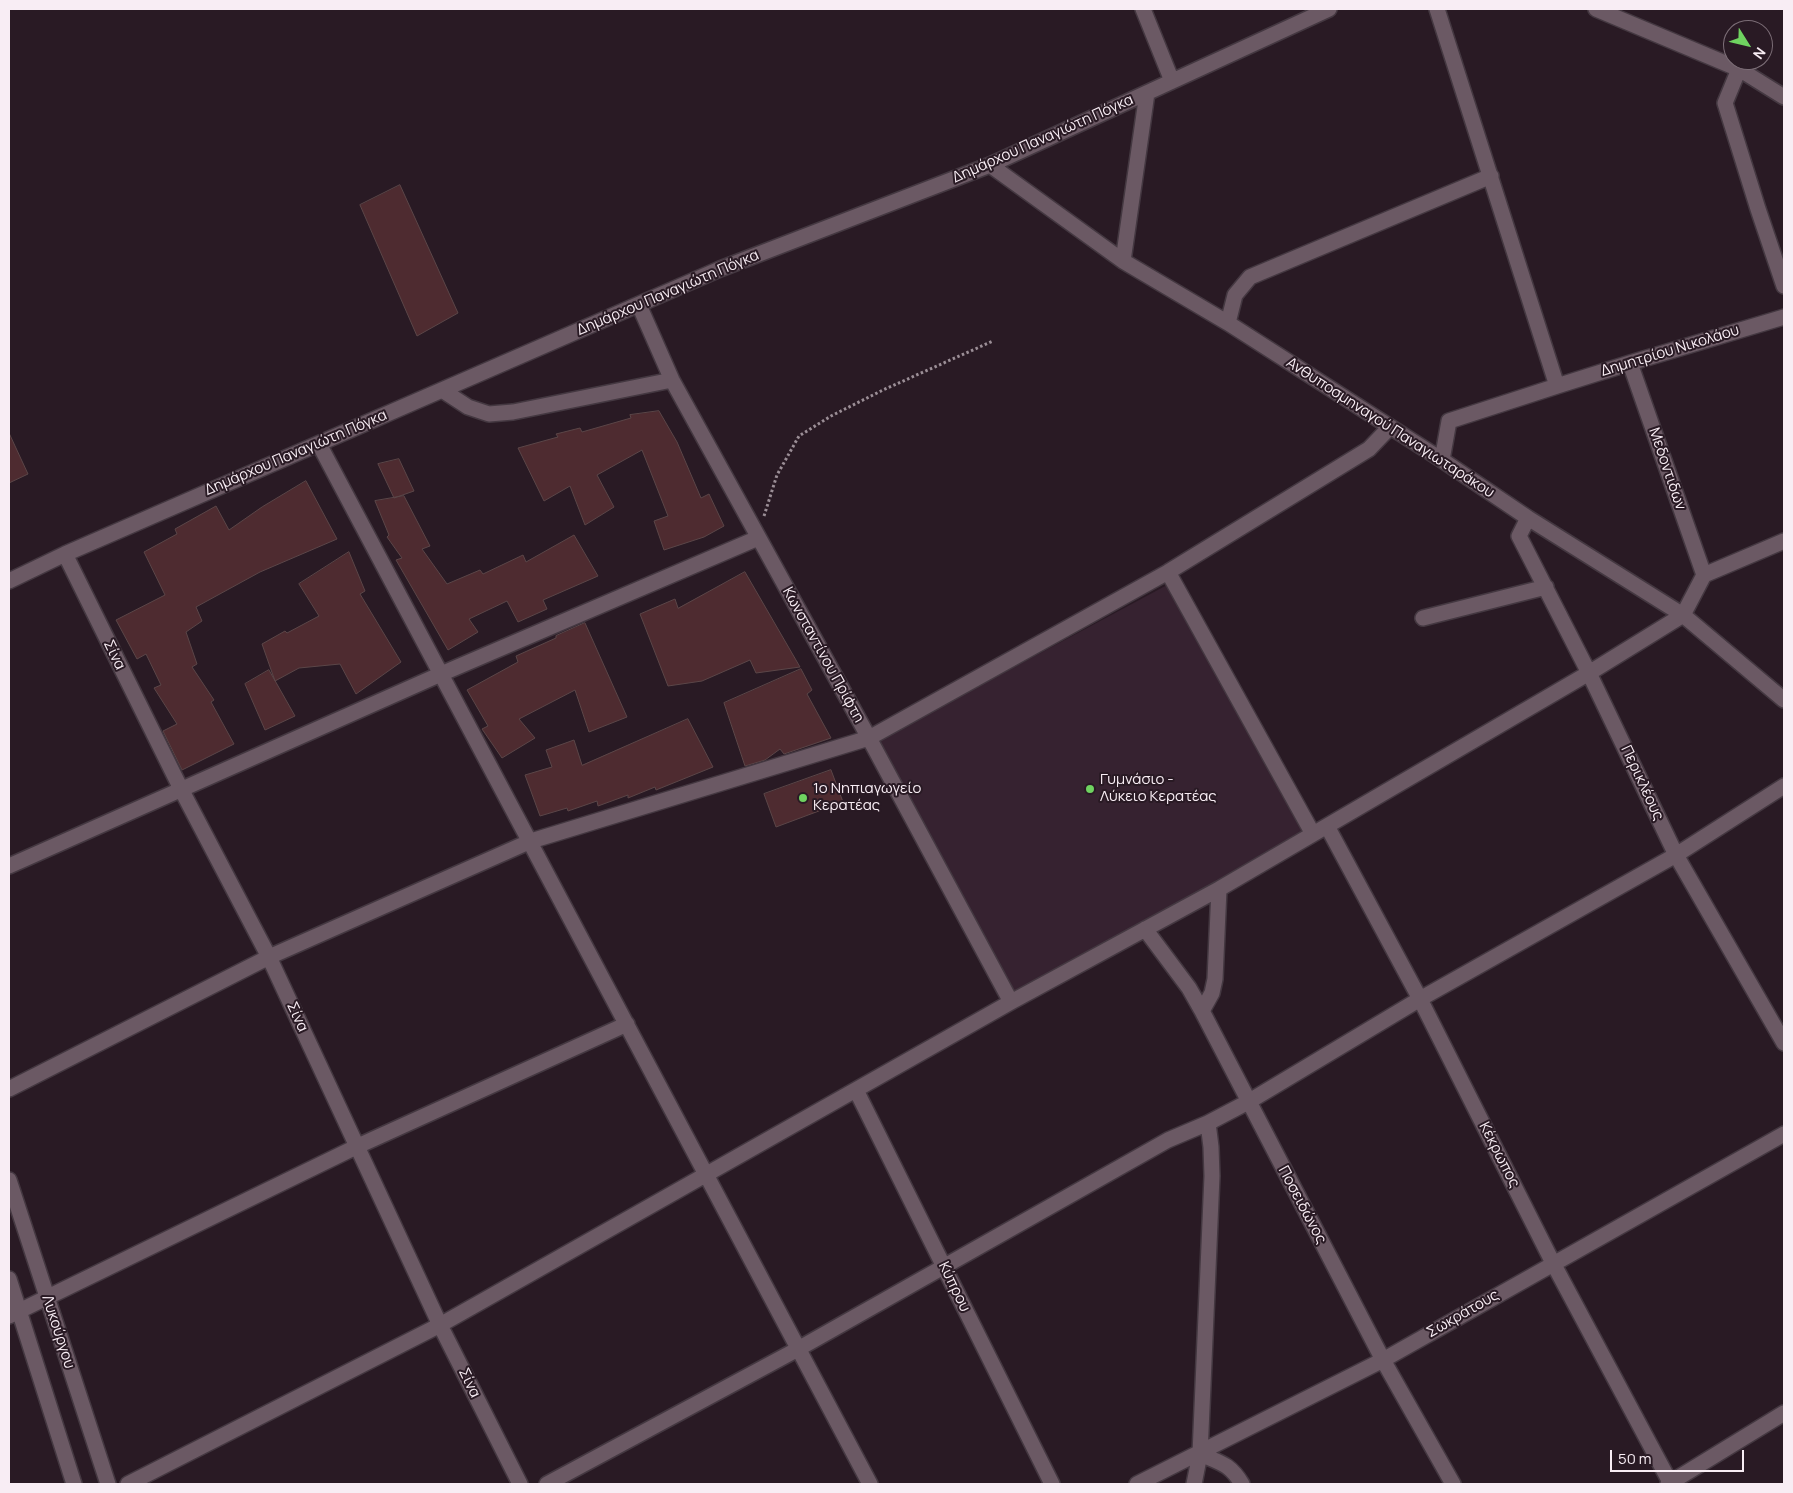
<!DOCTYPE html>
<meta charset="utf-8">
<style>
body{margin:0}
#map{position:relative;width:1793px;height:1493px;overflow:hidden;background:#291a24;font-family:Manrope,sans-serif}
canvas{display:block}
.frame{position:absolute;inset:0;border:10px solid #f8edf4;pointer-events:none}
.north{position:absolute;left:1723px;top:20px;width:50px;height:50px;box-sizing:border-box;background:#291a24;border:1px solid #7c6e77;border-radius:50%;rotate:126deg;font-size:14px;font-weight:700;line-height:20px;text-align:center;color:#f8edf4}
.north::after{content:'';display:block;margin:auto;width:18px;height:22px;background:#6fd360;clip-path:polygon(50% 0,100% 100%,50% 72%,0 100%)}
.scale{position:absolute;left:1610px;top:1450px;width:134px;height:22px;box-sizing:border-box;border:2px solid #f8edf4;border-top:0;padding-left:6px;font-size:15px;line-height:18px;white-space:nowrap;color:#f8edf4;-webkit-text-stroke:4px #291a24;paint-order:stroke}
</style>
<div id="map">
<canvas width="1793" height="1493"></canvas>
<div class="frame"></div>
<div class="north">N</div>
<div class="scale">50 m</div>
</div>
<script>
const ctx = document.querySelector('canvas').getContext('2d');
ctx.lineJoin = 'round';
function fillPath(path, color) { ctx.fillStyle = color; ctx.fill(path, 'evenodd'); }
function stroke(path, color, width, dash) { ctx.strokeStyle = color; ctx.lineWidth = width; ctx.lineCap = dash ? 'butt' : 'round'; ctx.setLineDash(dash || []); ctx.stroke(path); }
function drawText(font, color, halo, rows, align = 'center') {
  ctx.font = font + ' Manrope,sans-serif'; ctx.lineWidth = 4; ctx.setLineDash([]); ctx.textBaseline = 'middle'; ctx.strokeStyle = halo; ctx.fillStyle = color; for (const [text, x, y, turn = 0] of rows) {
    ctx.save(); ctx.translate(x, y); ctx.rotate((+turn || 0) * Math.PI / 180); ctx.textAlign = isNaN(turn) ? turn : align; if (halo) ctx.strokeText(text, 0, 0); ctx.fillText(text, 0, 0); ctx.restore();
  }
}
const built = new Path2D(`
 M1169,584l141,250 -295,170 -144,-260z`);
const building = new Path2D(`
 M400,185l58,128 -41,23 -57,-131z
 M659,411l18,31 24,56 8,-4 15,32 -20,11 -40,13 -10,-29 14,-5 -26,-66 -45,25 17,32 -29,18 -15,-39 -26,15 -26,-53 40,-11 -2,-3 24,-6 2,4 49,-14 -1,-3z
 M9,433l19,41 -19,9z
 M399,459l15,32 -20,7 -16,-34z
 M306,481l31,58 -77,33 -64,35 6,14 -16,11 11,32 -5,3 22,33 -3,2 23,42 -52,26 -19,-39 14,-7 -23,-36 7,-3 -15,-31 -9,5 -21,-39 49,-25 -21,-43 33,-18 -2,-5 41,-23 13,24 33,-23z
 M404,496l26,50 -8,3 25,35 33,-14 3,4 40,-19 3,7 48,-27 24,41 -55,24 4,9 -29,13 -11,-21 -38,18 9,13 -30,18 -52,-90 6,-2 -15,-21 2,-2 -14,-34z
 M349,552l16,39 -5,3 41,68 -45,32 -16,-30 -41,4 -24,13 -13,-37 23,-13 2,2 32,-17 -20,-32z
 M745,572l55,95 -44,6 -6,-13 -48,21 -34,5 -28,-72 35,-15 3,9z
 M585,623l42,94 -38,15 -14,-42 -56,29 16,19 -33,20 -20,-29 6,-3 -21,-36 51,-28 -2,-6 40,-18v-2z
 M801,669l11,21 -5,4 24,44 -47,16 -4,-5 -15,11 -20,6 -21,-63z
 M269,670l26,46 -30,14 -20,-46z
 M688,719l25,48 -57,23 -1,-3 -27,11v-3l-30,11 -1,-5 -29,10 -1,-3 -27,8 -15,-41 27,-8 -6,-17 28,-10 8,25z
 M831,770l12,32 -67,25 -12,-33z`);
const path = new Path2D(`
 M764,516l13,-41 22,-39 32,-20 52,-26 110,-49`);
const minor = new Path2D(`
 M1143,9l29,72
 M1437,9l120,377 -108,35 -7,39
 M1596,9l143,60 45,28
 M1739,69l-14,34 33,106 26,77
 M990,165l133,96 105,62 214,137 86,58 155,97 101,85
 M1123,261l24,-168
 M639,305l33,75 197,358 142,264
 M1228,323l7,-28 15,-18 241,-101
 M1630,363l74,212
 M1557,386l73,-23 154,-46
 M442,390l26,17 21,7 24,-2 159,-32
 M319,444l551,1040
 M1528,518l-9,18 70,137 87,182 108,188
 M65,554l116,235 88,168 171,368 80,159
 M1168,572l145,262
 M9,581l56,-27 655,-285 270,-104 339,-156
 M1683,615l21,-40 80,-34
 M1423,618l123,-31
 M1327,826l93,173 133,264 118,221
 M9,866l432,-192 317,-136
 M1145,929l44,59 13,23 181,349 70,124
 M1202,1011l10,-18 3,-14 4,-90
 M9,1089l260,-132 262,-116 338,-103 299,-166 201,-123 21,-22
 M856,1090l196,394
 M9,1180l99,304
 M9,1279l65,205
 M9,1316l349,-170 269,-122
 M1200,1454c21,9 30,10 42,30
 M128,1484l312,-159 571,-323 208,-113 370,-216 94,-58
 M547,1484l251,-135 370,-209 40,-17 40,-21 172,-103 256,-144 108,-69
 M1137,1484l246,-124 401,-226
 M1194,1484l6,-30 12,-278 -1,-29 -3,-24
 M1668,1484l116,-71`);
const markers = [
 [1090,789,5,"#6fd360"],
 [803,798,5,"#6fd360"]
];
const streetNames = [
 ["Δημάρχου Παναγιώτη Πόγκα",1043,139,-24],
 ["Δημάρχου Παναγιώτη Πόγκα",668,293,-23],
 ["Δημητρίου Νικολάου",1670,351,-17],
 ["Ανθυποσμηναγού Παναγιωταράκου",1390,428,33],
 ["Δημάρχου Παναγιώτη Πόγκα",296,453,-23],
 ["Μεδοντιδων",1667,469,71],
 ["Σίνα",114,655,64],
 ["Κωνσταντίνου Πρίφτη",823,655,61],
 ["Περικλέους",1642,783,65],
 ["Σίνα",297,1017,65],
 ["Κέκρωπος",1499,1155,63],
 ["Ποσειδώνος",1302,1205,62],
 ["Κύπρου",954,1287,64],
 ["Σωκράτους",1463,1314,-30],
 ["Λυκούργου",58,1332,72],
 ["Σίνα",469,1383,64]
];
const poiNames = [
 ["Γυμνάσιο -",1100,780],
 ["Λύκειο Κερατέας",1100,797],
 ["1ο Νηπιαγωγείο",813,789],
 ["Κερατέας",813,806]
];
fillPath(built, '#362230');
fillPath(building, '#4e2b30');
stroke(building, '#5b4648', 1);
stroke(minor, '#443841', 18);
stroke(path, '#9b8e96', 3, [2.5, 2.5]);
stroke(minor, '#6b5964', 15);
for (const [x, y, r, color] of markers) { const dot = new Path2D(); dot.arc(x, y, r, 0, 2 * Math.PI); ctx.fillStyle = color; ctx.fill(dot); stroke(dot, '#291a24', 2); }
drawText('15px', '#f8edf4', '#291a24', streetNames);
drawText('15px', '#f8edf4', '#291a24', poiNames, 'left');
</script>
